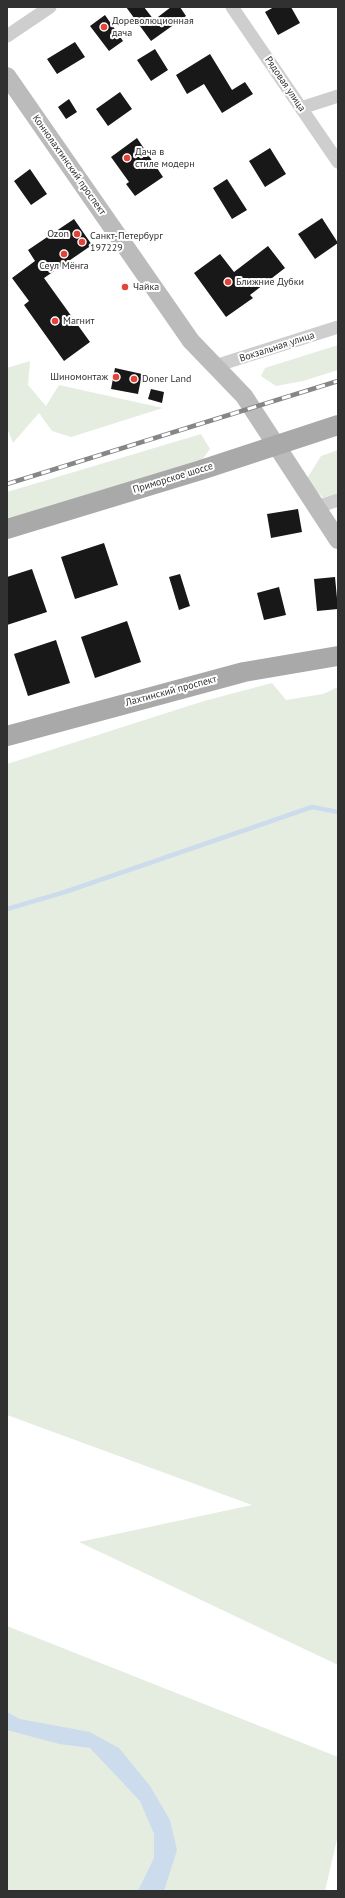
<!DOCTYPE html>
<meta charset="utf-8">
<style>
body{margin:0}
#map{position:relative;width:345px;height:1898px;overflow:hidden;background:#fff;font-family:"PT Sans",sans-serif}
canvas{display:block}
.frame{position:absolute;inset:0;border:8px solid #313131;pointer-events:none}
</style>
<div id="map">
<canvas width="345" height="1898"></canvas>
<div class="frame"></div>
</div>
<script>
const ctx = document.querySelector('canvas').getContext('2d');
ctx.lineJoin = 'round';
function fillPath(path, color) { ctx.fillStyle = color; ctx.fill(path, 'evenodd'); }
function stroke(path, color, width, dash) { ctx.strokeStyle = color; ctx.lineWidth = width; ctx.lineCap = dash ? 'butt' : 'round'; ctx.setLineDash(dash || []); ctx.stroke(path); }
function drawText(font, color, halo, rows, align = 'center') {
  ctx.font = font + ' "PT Sans",sans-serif'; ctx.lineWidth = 4; ctx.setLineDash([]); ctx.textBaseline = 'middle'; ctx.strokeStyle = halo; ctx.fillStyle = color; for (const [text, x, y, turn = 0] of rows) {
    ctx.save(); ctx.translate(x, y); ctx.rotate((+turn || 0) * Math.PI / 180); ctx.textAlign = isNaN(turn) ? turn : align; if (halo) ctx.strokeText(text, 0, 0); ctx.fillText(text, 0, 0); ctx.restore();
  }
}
const green = new Path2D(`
 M338,345v25l-35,11 -27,5 -15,-10 4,-8z
 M30,361l-2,24 18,21 13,-21 104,23 -92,29 -19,-6 -13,-18 -26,30 -6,-15v-60z
 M201,434l9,15 -8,11 -195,64v-32z
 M338,450v43l-15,5 -17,-18 15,-24z
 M272,683l14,17 37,-6 15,-7v978l-259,-123 173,-37 -245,-90v-651l197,-63z
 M7,1626l331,131v78l-13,56h-318z`);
const water = new Path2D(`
 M7,1712l13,7 70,13 29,16 31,38 20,34 7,30 -13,41h-26l16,-33v-24l-14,-33 -50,-53 -31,-4 -52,-14z`);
const stream = new Path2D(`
 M7,909l58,-17 247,-85 26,5`);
const building = new Path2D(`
 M126,7h18l10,13 17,-13h9l6,9 -35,25z
 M274,7h17l9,16 -22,12 -13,-23z
 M105,15l18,26 -14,10 -19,-25z
 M75,42l10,15 -28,17 -10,-15z
 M155,49l13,21 -17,11 -14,-21z
 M210,54l22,36 13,-8 8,12 -31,19 -18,-29 -17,10 -11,-19z
 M120,92l12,17 -24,17 -12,-17z
 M69,99l8,13 -11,7 -8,-12z
 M137,138l26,39 -28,19 -9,-12 3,-2 -18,-25z
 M270,148l16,26 -21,13 -16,-26z
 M30,169l17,25 -16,11 -17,-24z
 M227,179l20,31 -15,9 -19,-31z
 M322,218l16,25 -23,16 -17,-25z
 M74,219l18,26 -48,33 46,64 -26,19 -40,-56 5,-4 -17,-23 23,-17 -7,-11z
 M268,246l17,22 -35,27 3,3 -27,19 -32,-44 26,-19 14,18z
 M115,368l27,6 -4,20 -27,-5z
 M151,389l13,3 -2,11 -14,-4z
 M298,509l4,23 -31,6 -4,-24z
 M104,543l14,42 -43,14 -14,-42z
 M32,569l15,43 -40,13v-48z
 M180,574l10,32 -11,4 -10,-33z
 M335,577l3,32 -21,2 -3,-32z
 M279,587l7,28 -22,5 -7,-27z
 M127,621l14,41 -46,16 -14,-41z
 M56,640l14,43 -42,13 -14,-42z`);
const minor = new Path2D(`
 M232,7l106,155
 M7,36l43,-29
 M301,108l37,-12
 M215,366l123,-39
 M317,507l21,-7`);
const secondary = new Path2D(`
 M7,76l184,265 53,55 94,144`);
const primary = new Path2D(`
 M7,529l194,-59 137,-45
 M7,736l237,-64 94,-16`);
const rail = new Path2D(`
 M7,484l331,-103`);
const markers = [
 [104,27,4,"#e34339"],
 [127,158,4,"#e34339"],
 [77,234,4,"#e34339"],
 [82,242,4,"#e34339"],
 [64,254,4,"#e34339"],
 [228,282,4,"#e34339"],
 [125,287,4,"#e34339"],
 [55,321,4,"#e34339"],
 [116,377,4,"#e34339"],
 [134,379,4,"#e34339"]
];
const poiNames = [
 ["Дореволюционная",112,21],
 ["дача",112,33],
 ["Дача в",135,152],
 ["стиле модерн",135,164],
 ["Ozon",69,234,"right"],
 ["Санкт-Петербург",90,236],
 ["197229",90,248],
 ["Сеул Мёнга",64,266,"center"],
 ["Ближние Дубки",236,282],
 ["Чайка",133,287],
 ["Магнит",63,321],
 ["Шиномонтаж",108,377,"right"],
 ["Doner Land",142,379]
];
const streetNames = [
 ["Рядовая улица",285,84,56],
 ["Коннолахтинский проспект",69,165,55],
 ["Вокзальная улица",277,347,-18],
 ["Приморское шоссе",173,478,-17],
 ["Лахтинский проспект",171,691,-15]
];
fillPath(green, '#e5ede0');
fillPath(water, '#cddcec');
stroke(stream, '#cddcec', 4.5);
fillPath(building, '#181818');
stroke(minor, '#cecece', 13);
stroke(secondary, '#bbb', 18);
stroke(primary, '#a9a9a9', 20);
stroke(rail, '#868686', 4.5);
stroke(rail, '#fff', 3, [9]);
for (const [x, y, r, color] of markers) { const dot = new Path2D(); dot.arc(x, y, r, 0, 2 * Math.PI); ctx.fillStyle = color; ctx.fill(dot); stroke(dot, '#fff', 1.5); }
drawText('10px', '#313131', '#fff', poiNames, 'left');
drawText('10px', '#313131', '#fff', streetNames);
</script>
